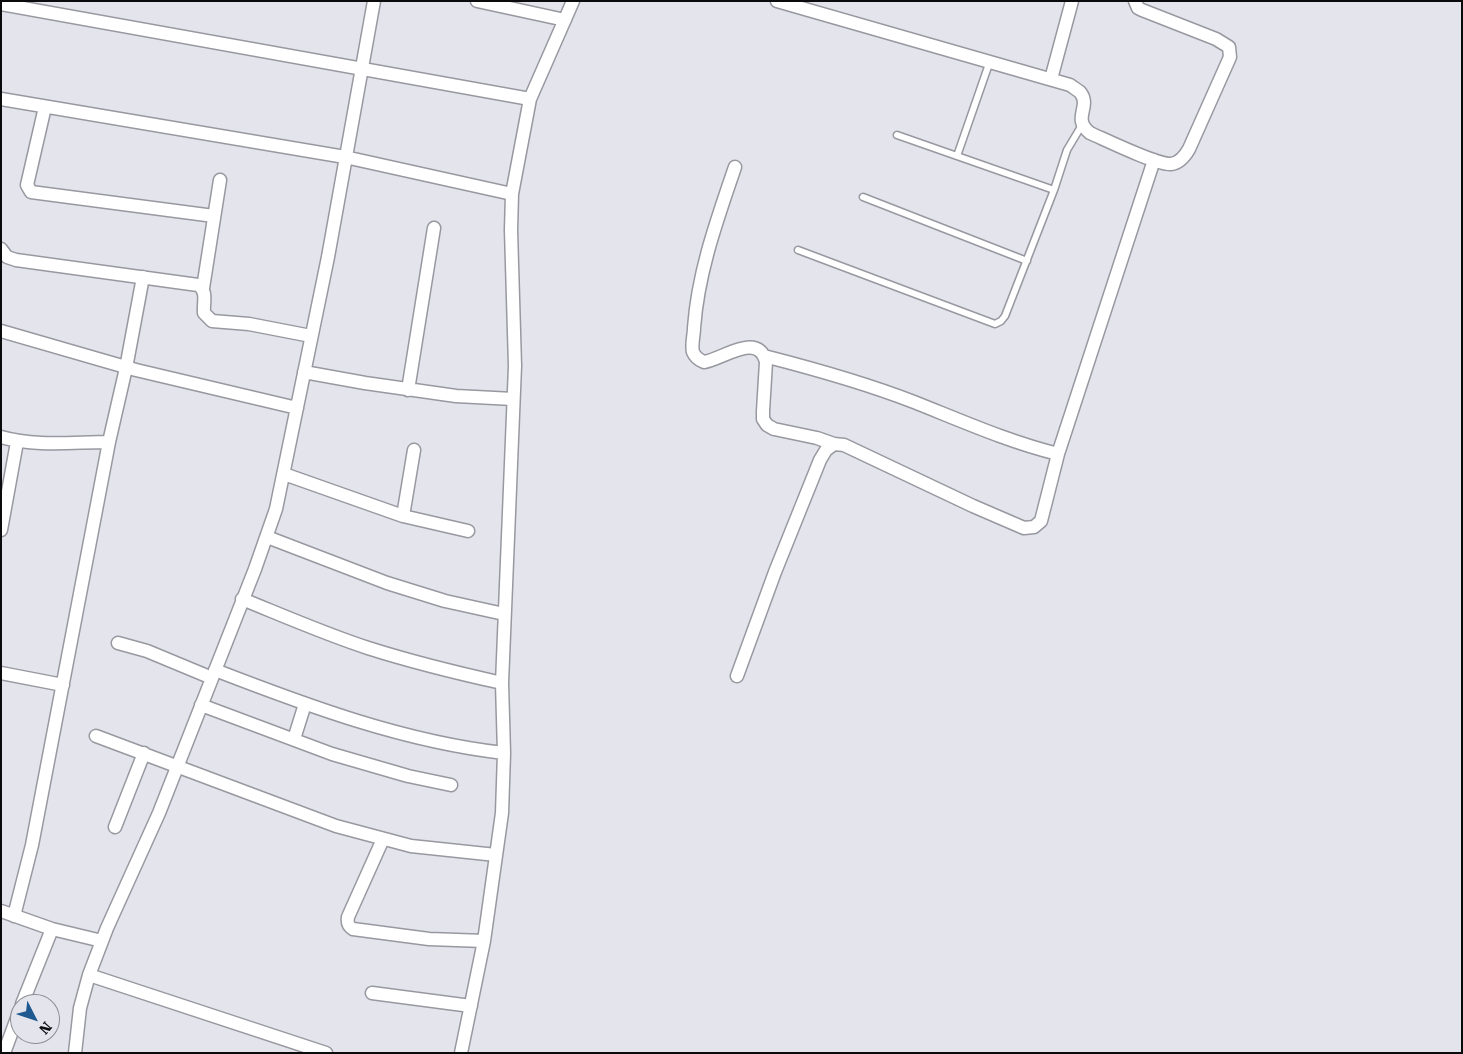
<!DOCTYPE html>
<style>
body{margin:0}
#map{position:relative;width:1463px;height:1054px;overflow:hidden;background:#e4e4ed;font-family:"Roboto Serif",serif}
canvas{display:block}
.frame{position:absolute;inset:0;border:2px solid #0b0b0e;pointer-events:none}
.north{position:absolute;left:10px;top:994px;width:50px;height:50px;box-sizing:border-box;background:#e4e4ed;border:1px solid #8d8d94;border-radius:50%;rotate:131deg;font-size:14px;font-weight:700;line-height:20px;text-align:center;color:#0b0b0e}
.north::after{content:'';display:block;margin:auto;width:18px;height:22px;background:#1e5a90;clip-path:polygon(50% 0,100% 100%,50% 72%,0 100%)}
</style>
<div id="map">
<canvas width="1463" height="1054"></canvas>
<div class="frame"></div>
<div class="north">N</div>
</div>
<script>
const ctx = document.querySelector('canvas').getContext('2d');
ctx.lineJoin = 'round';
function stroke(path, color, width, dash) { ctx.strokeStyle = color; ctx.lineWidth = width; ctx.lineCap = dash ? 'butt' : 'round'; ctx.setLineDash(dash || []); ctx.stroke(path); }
const service = new Path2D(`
 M897,135l157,55
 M957,156l33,-95
 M863,197l164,64
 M798,250l197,74 6,-3 4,-5 49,-126 13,-40 15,-25`);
const minor = new Path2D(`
 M477,1l88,19
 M777,1l293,84c3,2 7,5 10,7 12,15 -9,26 10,41 16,7 67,32 81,31 9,-1 14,-8 18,-15l41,-92 -1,-10 -13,-8 -74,-29 -4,-2 -3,-7
 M1,4l529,95
 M1051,79l21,-78
 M1,99l344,58 167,37
 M45,107l-18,78 4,7 183,24
 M735,167c-18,53 -37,105 -41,161 0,7 -3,17 -1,24 2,5 6,8 11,10 19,-3 54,-31 62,0l-3,49v8l4,6 7,4 43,9 17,6
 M1,249l6,8 9,3 182,25c10,6 5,18 6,28l8,8 37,3 62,12
 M203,288l17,-108
 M1,331l135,39 161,38
 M764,356c51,13 101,27 150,46 48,19 95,40 144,52
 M304,372l61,11 91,13 57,3
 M408,390l26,-162
 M1,437c35,10 72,5 108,5
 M284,474l119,42 65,15
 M403,516l11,-66
 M1,530l16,-88
 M267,537l120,46 58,18 59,13
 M242,599c42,17 83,35 126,49 44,14 89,25 134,35
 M118,643l29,8 65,27
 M215,670c93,36 190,72 289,83
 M1,673l62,12
 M737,676l38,-104 45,-112 6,-10 8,-6 10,1 129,61 51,22 10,-1 7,-6 17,-67 96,-294
 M201,705l131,49 76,22 43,9
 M96,736l240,90 75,20 85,9
 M294,739l11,-35
 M115,827l29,-74
 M383,839l-35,78c-1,6 0,9 5,12l76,10 55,2
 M1,911l51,18 50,12
 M14,916l18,-71 77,-403 17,-74 17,-91
 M89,975l237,78
 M372,993l99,13
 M22,1004l30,-75
 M4,1053l16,-43
 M75,1053l5,-45 9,-33 18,-47 52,-115 96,-244 21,-60 52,-252 46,-256
 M461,1053l23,-112 18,-128 2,-60 -2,-70 13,-317 -4,-136 1,-36 18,-95 43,-98`);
stroke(service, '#9898a0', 9);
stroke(minor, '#9898a0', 15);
stroke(service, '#fff', 6);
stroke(minor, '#fff', 12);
</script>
